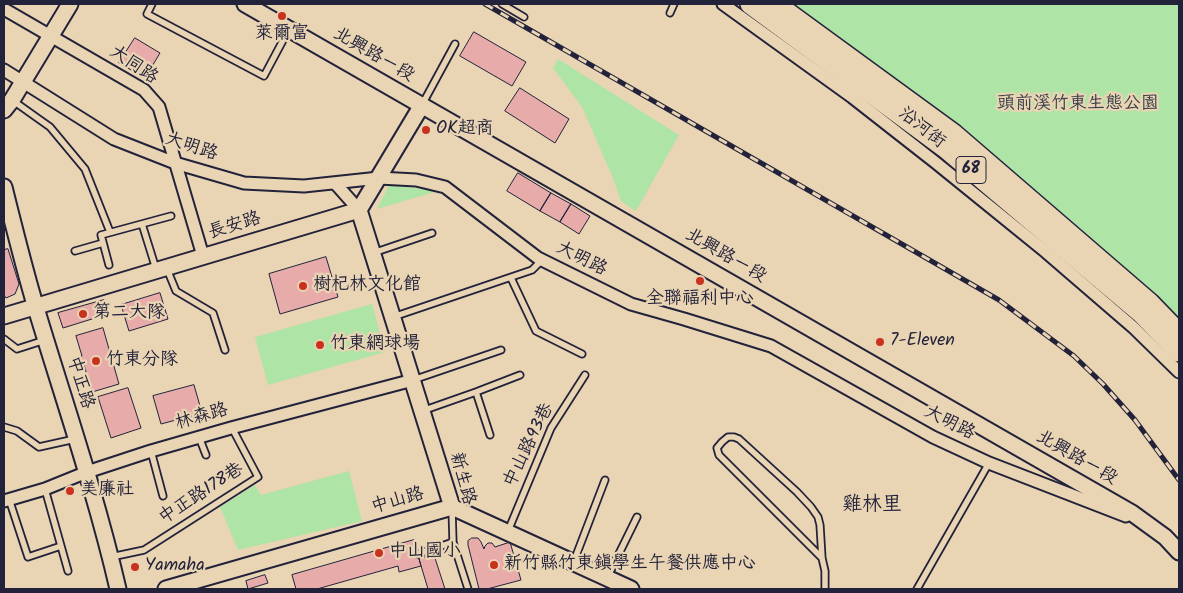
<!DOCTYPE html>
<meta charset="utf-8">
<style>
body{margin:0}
#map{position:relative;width:1183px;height:593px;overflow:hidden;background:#e9d4b3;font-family:Kalam,sans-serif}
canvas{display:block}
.frame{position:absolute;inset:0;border:5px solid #22223b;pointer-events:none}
</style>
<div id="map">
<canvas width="1183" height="593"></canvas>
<div class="frame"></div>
</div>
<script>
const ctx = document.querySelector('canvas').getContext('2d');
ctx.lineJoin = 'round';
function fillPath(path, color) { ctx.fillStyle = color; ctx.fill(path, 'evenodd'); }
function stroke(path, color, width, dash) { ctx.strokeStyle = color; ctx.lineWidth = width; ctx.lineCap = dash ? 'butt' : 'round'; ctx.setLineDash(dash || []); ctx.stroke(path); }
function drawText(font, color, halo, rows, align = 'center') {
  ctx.font = font + ' Kalam,"LXGW WenKai TC",sans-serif'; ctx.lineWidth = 4.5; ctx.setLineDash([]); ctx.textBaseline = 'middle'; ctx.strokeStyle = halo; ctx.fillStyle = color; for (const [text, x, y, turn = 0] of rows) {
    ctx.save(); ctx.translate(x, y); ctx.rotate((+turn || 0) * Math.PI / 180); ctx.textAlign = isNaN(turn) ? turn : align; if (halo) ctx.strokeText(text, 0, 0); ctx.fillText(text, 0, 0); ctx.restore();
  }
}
const green = new Path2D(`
 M768,4h411v327z
 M558,59l121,76 -43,76 -15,-10 -8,-23 -31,-71 -29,-39z
 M389,185l49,6 -61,18z
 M372,304l13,48 -117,33 -13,-48z
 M349,471l13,50 -124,29 -18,-43 35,-22 6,10z`);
const building = new Path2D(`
 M474,32l52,30 -14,24 -52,-30z
 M135,38l25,15 -15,25 -26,-15z
 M520,88l49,31 -14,24 -50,-32z
 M518,173l33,20 -11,18 -33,-20z
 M551,193l20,11 -11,18 -20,-11z
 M571,204l19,12 -11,18 -19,-12z
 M8,249l11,35 -4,10 -9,4 -2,-3v-45z
 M326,257l12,40 -58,17 -11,-40z
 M160,293l8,26 -39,12 -8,-26z
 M104,300l4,14 -45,14 -5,-15z
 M103,328l16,56 -27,8 -8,-27 -3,1 -3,-9 4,-1 -6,-20z
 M194,385l8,28 -41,11 -8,-28z
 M128,388l13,40 -30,10 -13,-41z
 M472,538h6l3,4 3,7 1,-3 3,-3h4l3,4 15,-5 11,38 -34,9h-8l-11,-44v-4z
 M414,540l7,26 -22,6 -1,-6 -81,23h-21l-4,-14z
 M434,555l11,34h-17l-9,-30z
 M265,575l3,8 -20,6 -2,-8z`);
const service = new Path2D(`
 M152,4l-5,10 117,62 24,-45
 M502,4l22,13
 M670,13l4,-9
 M12,100l38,27 35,42 25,63
 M423,103l32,-59
 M142,224l14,45
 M75,251l28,-8
 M373,253l59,-20
 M109,265l-8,-30 70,-19
 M167,269l9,22 37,22 12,37
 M511,278l25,53 46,23
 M393,317l139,-47 10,-10
 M4,339l13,10 28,-9
 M413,380l88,-30
 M476,392l14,43
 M422,411l54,-19 44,-17
 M4,427l13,4 22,16 36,-8
 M199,437l7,18
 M151,451l12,45
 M45,489l23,82
 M9,499l19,58 33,-11
 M452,509l1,33 15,47
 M508,531l43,-103 34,-53
 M418,554l35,-12
 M111,557l33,-7 114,-73 -26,-49
 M822,558l-103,-103 -2,-7 5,-6 6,-5h6l5,2 58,53 14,15 7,10 2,8 2,33 3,13v18
 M574,561l31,-81
 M608,576l29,-59
 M917,589l72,-126`);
const minor = new Path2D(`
 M723,4l129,93 83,65 111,90 87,75 46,45
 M4,9l140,81 15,17 44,149
 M4,70l110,69 61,24 69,20 60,3 75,-8 37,2 29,7 93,71 93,46 53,15 87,27 162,91 56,26 137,53
 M335,183l24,27
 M4,501l41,-12 42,-17 64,-21 80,-23 182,-48`);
const tertiary = new Path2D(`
 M245,4l887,509 33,24 14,15
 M4,110l8,-10 58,-96
 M4,187c10,40 20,81 32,121 28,93 60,186 82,281
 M359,210l93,297
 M4,316l355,-106 63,-105
 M166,589l286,-82 179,82`);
const trunk = new Path2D(`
 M750,4l195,144 197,166 37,38
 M776,4l178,130 196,169 29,30`);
const rail = new Path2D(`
 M485,4l514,296 75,56 29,28 32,36 44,60`);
const markers = [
 [282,16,5,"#c8321e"],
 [426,130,5,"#c8321e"],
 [700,281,5,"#c8321e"],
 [303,286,5,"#c8321e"],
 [83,314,5,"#c8321e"],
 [880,342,5,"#c8321e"],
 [320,345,5,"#c8321e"],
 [96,361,5,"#c8321e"],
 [70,491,5,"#c8321e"],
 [379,553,5,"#c8321e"],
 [494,565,5,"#c8321e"],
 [135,567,5,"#c8321e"]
];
const shields = [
 [971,170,30]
];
const shieldNames = [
 ["68",971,170]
];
const poiNames = [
 ["萊爾富",282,35,"center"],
 ["OK超商",436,130],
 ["樹杞林文化館",313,286],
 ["全聯福利中心",700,300,"center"],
 ["第二大隊",93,314],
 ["7-Eleven",890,342],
 ["竹東網球場",330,345],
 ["竹東分隊",106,361],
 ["美廉社",80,491],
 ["中山國小",389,553],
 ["新竹縣竹東鎮學生午餐供應中心",504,565],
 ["Yamaha",145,567]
];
const streetNames = [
 ["北興路ㄧ段",373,56,30],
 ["大同路",133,66,34],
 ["沿河街",921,129,38],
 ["大明路",191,148,18],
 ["長安路",235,227,-17],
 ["北興路ㄧ段",725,257,30],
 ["大明路",581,260,27],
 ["中正路",79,383,73],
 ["林森路",202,418,-16],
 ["大明路",949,424,27],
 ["中山路93巷",530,446,-64],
 ["北興路ㄧ段",1076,459,30],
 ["新生路",461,479,75],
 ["中正路178巷",202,495,-33],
 ["中山路",398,502,-16]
];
const parkNames = [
 ["頭前溪竹東生態公園",1078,105]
];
const quarterNames = [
 ["雞林里",872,507]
];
fillPath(green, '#aee4a6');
fillPath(building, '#e7acaa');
stroke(building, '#22223b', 1);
stroke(service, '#22223b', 9);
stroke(minor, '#22223b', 15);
stroke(tertiary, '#22223b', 19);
stroke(trunk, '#22223b', 22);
stroke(service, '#e9d4b3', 5.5);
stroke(minor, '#e9d4b3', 11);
stroke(tertiary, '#e9d4b3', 15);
stroke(trunk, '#e9d4b3', 19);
stroke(rail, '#22223b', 5);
stroke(rail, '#e9d4b3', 3, [9]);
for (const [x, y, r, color] of markers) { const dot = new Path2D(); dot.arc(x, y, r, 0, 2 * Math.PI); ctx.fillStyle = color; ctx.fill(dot); stroke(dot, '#e9d4b3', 2); }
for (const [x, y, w] of shields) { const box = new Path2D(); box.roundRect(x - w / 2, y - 13.5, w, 27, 4); ctx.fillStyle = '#e9d4b3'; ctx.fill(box); stroke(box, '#22223b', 1); }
drawText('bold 16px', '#22223b', null, shieldNames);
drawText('18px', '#22223b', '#e9d4b3', poiNames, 'left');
drawText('18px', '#22223b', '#e9d4b3', streetNames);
drawText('18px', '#373f4b', '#e9d4b3', parkNames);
drawText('20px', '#22223b', '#e9d4b3', quarterNames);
</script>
